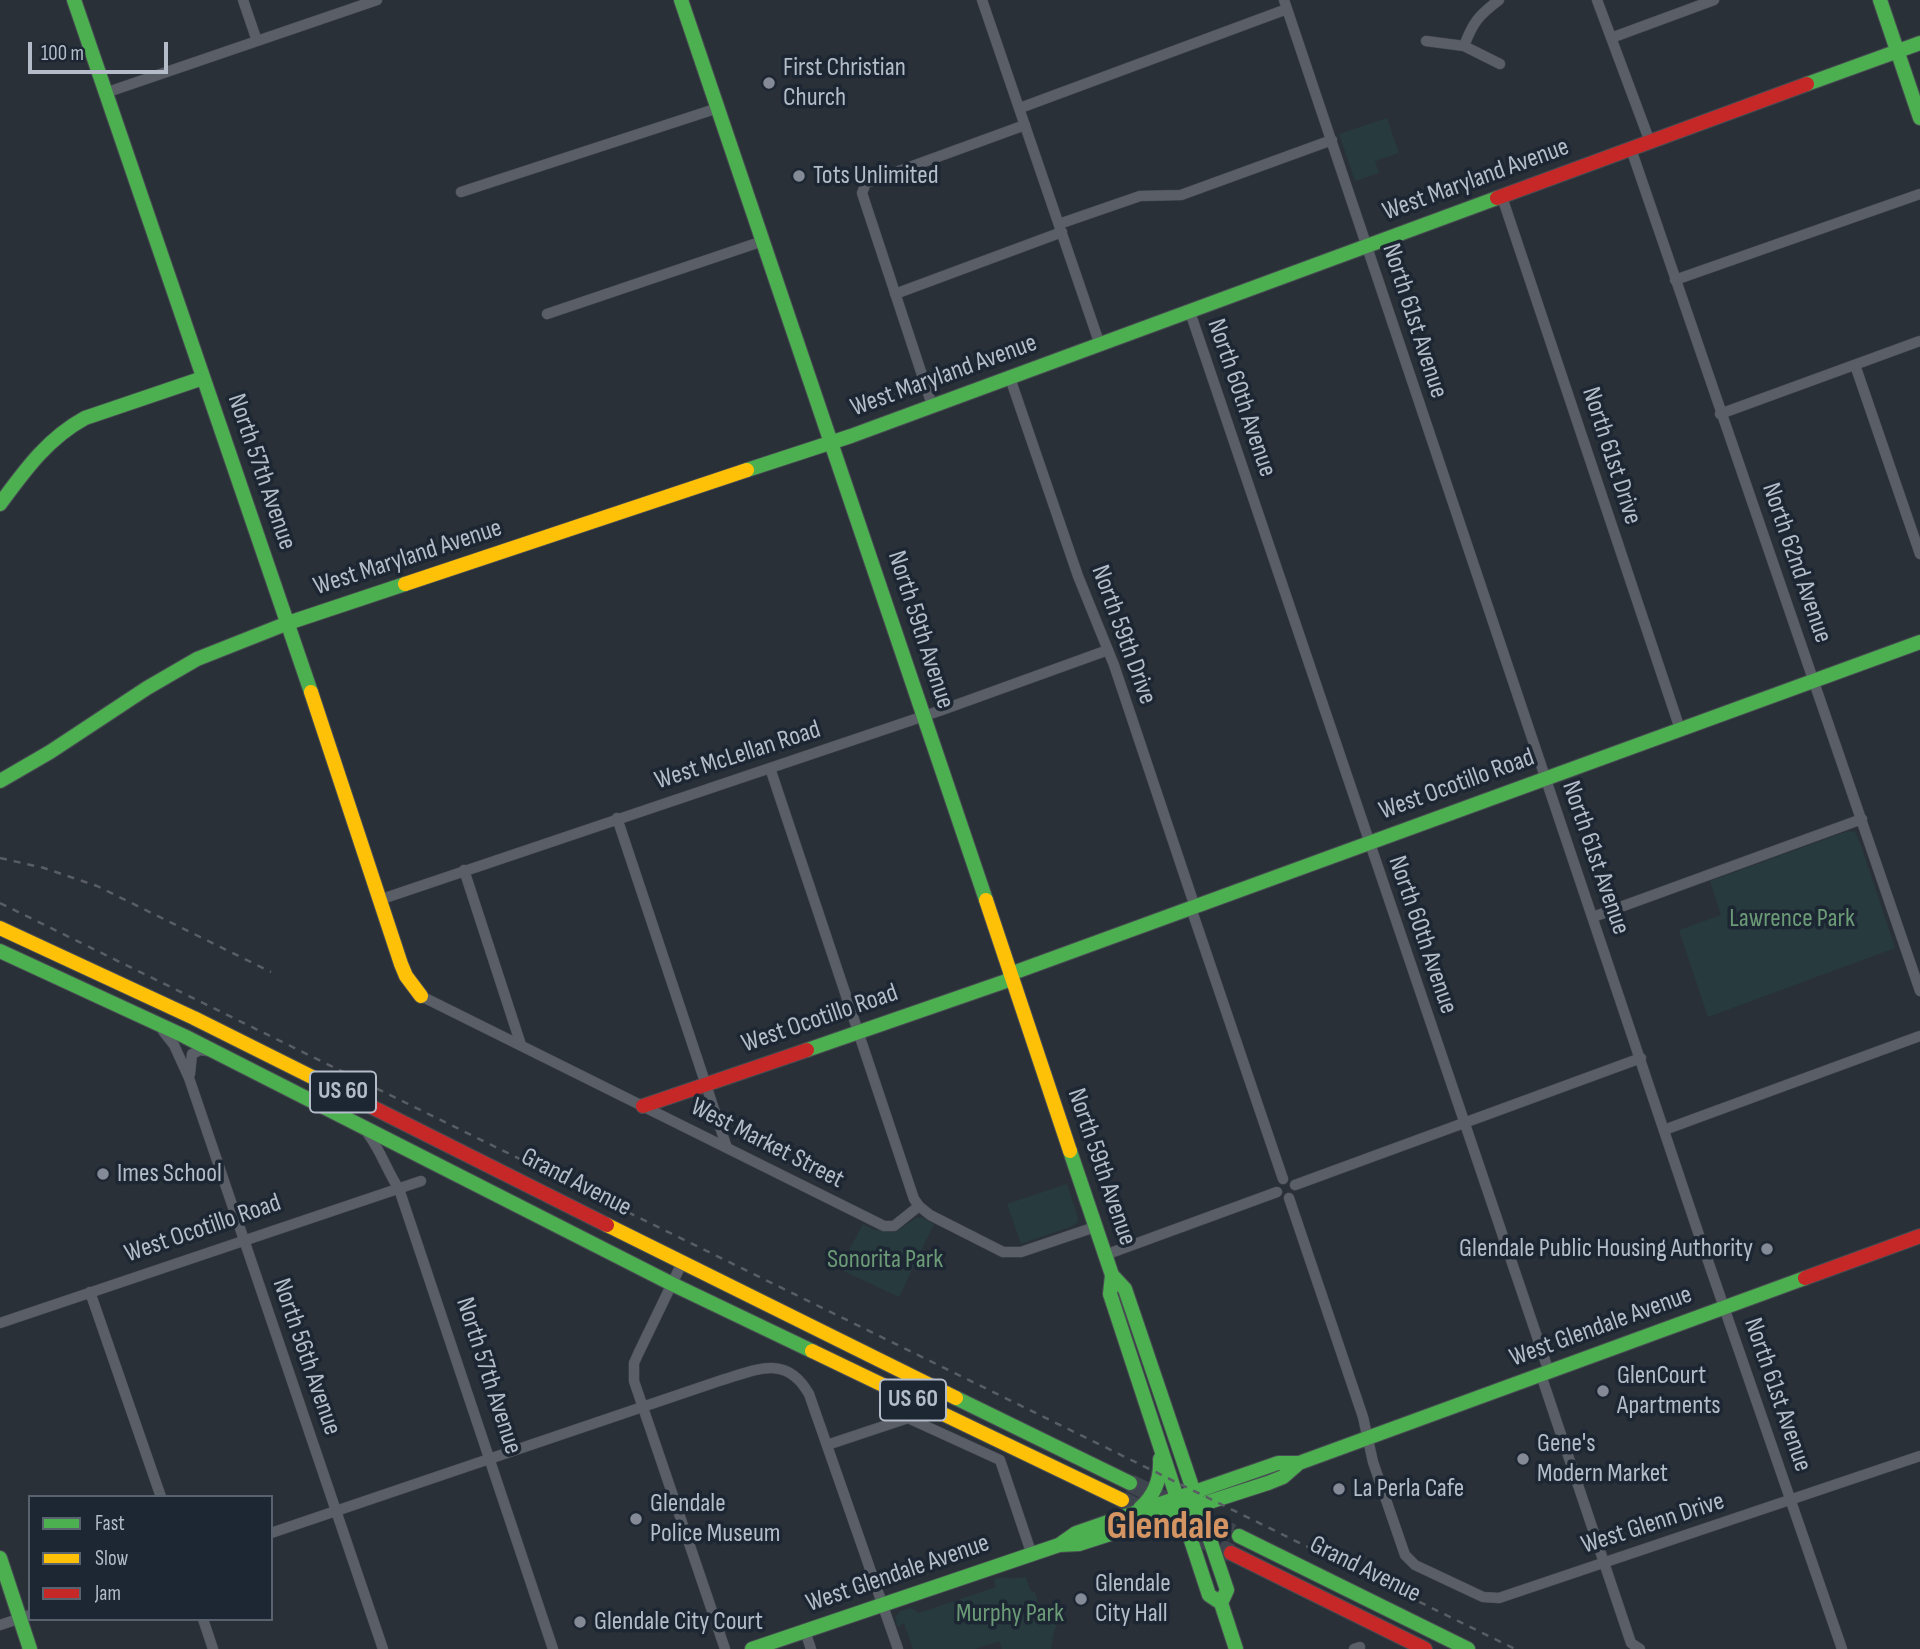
<!DOCTYPE html>
<style>
body{margin:0}
#map{position:relative;width:1920px;height:1649px;overflow:hidden;background:#2a3038;font-family:"Sofia Sans Condensed",sans-serif}
canvas{display:block}
.legend{position:absolute;left:28px;top:1495px;width:245px;height:126px;box-sizing:border-box;background:#1d2633;border:2px solid #59626f;margin:0;padding:9px 12px;list-style:none;font-size:21px;color:#b4bcc9}
.legend li{display:flex;align-items:center;gap:14px;height:35px}
.legend b{width:35px;border:2px solid #59626f}
.scale{position:absolute;left:28px;top:42px;width:140px;height:32px;box-sizing:border-box;border:4px solid #b4bcc9;border-top:0;padding-left:9px;font-size:21px;line-height:24px;white-space:nowrap;color:#b4bcc9;-webkit-text-stroke:5px #1d2633;paint-order:stroke}
</style>
<div id="map">
<canvas width="1920" height="1649"></canvas>
<ul class="legend">
<li><b style="height:9px;background:#4caf50"></b>Fast</li>
<li><b style="height:9px;background:#ffc107"></b>Slow</li>
<li><b style="height:9px;background:#c62828"></b>Jam</li>
</ul>
<div class="scale">100 m</div>
</div>
<script>
const ctx = document.querySelector('canvas').getContext('2d');
ctx.lineJoin = 'round';
function fillPath(path, color) { ctx.fillStyle = color; ctx.fill(path, 'evenodd'); }
function stroke(path, color, width, dash) { ctx.strokeStyle = color; ctx.lineWidth = width; ctx.lineCap = dash ? 'butt' : 'round'; ctx.setLineDash(dash || []); ctx.stroke(path); }
function drawText(font, color, halo, rows, align = 'center') {
  ctx.font = font + ' "Sofia Sans Condensed",sans-serif'; ctx.lineWidth = 7; ctx.setLineDash([]); ctx.textBaseline = 'middle'; ctx.strokeStyle = halo; ctx.fillStyle = color; for (const [text, x, y, turn = 0] of rows) {
    ctx.save(); ctx.translate(x, y); ctx.rotate((+turn || 0) * Math.PI / 180); ctx.textAlign = isNaN(turn) ? turn : align; if (halo) ctx.strokeText(text, 0, 0); ctx.fillText(text, 0, 0); ctx.restore();
  }
}
const green = new Path2D(`
 M1387,118l12,35 -24,8 4,12 -24,8 -16,-47z
 M1848,831l7,1 5,11 35,105 -187,69 -29,-87 42,-15 -11,-34z
 M1067,1184l11,34 -1,5 -7,4 -49,17 -14,-40z
 M916,1218h6l12,6 -35,73 -60,-28 24,-45 11,6 21,2z
 M1026,1577l4,13 5,2c7,20 1,22 24,29l-5,10 -3,18h-49l-3,-8 -24,8h-62l-9,-26 -6,4 -3,-10 5,-6 11,-3 8,5 77,-26 -2,-8c11,-3 20,1 32,-2z`);
const highwayTunnel = new Path2D(`
 M1130,1483l37,18
 M1122,1500l109,53
 M1192,1513l47,23`);
const street = new Path2D(`
 M243,0l14,41
 M982,0l118,345
 M1284,0l414,1232 144,417
 M1597,0l53,142
 M1611,38l103,-38
 M1426,41l38,5 36,18
 M1464,46c9,-24 15,-31 35,-46
 M105,93l272,-93
 M1020,108l267,-99
 M1631,149l289,842
 M461,192l257,-84
 M1502,197l178,532
 M1059,224l81,-28 41,-1 151,-55
 M1675,280l245,-86
 M895,294l167,-62
 M1190,312l359,1060
 M547,314l216,-73
 M1855,365l65,189
 M1010,378l68,198 36,89 81,242
 M932,405l-70,-212 4,-10 159,-58
 M1720,414l200,-73
 M770,768l144,431 5,7 11,9 73,37h18l74,-25
 M617,818l110,330
 M464,870l57,175
 M379,900l563,-190 166,-60
 M1191,908l92,271
 M1593,917l269,-98
 M421,996l463,230h10l25,-20
 M163,1031l11,14 15,33 194,571
 M190,1074l2,-20 8,-4 8,1
 M1664,1130l256,-94
 M368,1134c13,17 19,37 31,55l154,460
 M1295,1185l346,-127
 M1289,1198l74,219 10,45 32,93 10,10 68,32 16,1 421,-142
 M1105,1255l172,-63
 M682,1263l-43,89 -5,11v18l91,268
 M90,1292l71,205
 M0,1323l421,-142
 M1541,1375l90,268 9,6
 M827,1445l81,-27 92,42 32,95
 M271,1533l448,-152c37,-11 67,-28 90,13l89,255
 M203,1619l10,30
 M0,1625l30,-10
 M805,1631l6,18
 M1354,1649l6,-2`);
const fast = new Path2D(`
 M74,0l237,692
 M681,0l305,900
 M1880,0l40,118
 M1807,84l113,-41
 M747,470l104,-34 646,-238
 M0,504c25,-34 48,-66 85,-86l118,-40
 M0,781l50,-29 97,-64 50,-29 91,-36 117,-39
 M0,951l184,85 488,248 140,67
 M1010,974l910,-332
 M807,1050l205,-71
 M1070,1151l42,124 -2,19 99,301 12,8 15,46
 M1112,1275l13,14 102,301 -6,13
 M956,1398l174,85
 M1140,1508c15,-13 21,-29 20,-49
 M1239,1536l229,113
 M1059,1545l17,-12 202,-70h21l506,-185
 M0,1558l30,91
 M752,1649l307,-104 20,-1 189,-61 15,-6 16,-14`);
const slow = new Path2D(`
 M405,584l342,-114
 M311,692l90,272 5,12 15,20
 M986,900l84,251
 M0,928l194,90 144,72
 M607,1225l349,173
 M812,1351l310,149`);
const jam = new Path2D(`
 M1497,198l310,-114
 M338,1090l269,135
 M643,1106l164,-56
 M1805,1278l115,-42
 M1231,1553l194,96`);
const rail = new Path2D(`
 M0,858l44,10 53,18 174,86
 M0,903l1515,746`);
const markers = [
 [769,83,7,"#848b96"],
 [799,176,7,"#848b96"],
 [103,1174,7,"#848b96"],
 [1767,1249,7,"#848b96"],
 [1603,1391,7,"#848b96"],
 [1523,1459,7,"#848b96"],
 [1339,1489,7,"#848b96"],
 [636,1519,7,"#848b96"],
 [1081,1599,7,"#848b96"],
 [580,1622,7,"#848b96"]
];
const shields = [
 [343,1092,66],
 [913,1400,66]
];
const shieldNames = [
 ["US 60",343,1092],
 ["US 60",913,1400]
];
const poiNames = [
 ["First Christian",783,68],
 ["Church",783,98],
 ["Tots Unlimited",813,176],
 ["Imes School",117,1174],
 ["Glendale Public Housing Authority",1753,1249,"right"],
 ["GlenCourt",1617,1376],
 ["Apartments",1617,1406],
 ["Gene's",1537,1444],
 ["Modern Market",1537,1474],
 ["La Perla Cafe",1353,1489],
 ["Glendale",650,1504],
 ["Police Museum",650,1534],
 ["Glendale",1095,1584],
 ["City Hall",1095,1614],
 ["Glendale City Court",594,1622]
];
const streetNames = [
 ["West Maryland Avenue",1476,180,-20],
 ["North 61st Avenue",1414,321,72],
 ["West Maryland Avenue",944,376,-20],
 ["North 60th Avenue",1241,398,71],
 ["North 61st Drive",1611,456,72],
 ["North 57th Avenue",261,472,71],
 ["West Maryland Avenue",408,558,-18],
 ["North 62nd Avenue",1796,563,71],
 ["North 59th Avenue",920,630,72],
 ["North 59th Drive",1123,635,70],
 ["West McLellan Road",738,756,-18],
 ["West Ocotillo Road",1457,785,-20],
 ["North 61st Avenue",1595,858,71],
 ["North 60th Avenue",1422,935,71],
 ["West Ocotillo Road",820,1019,-19],
 ["West Market Street",767,1144,27],
 ["North 59th Avenue",1101,1167,71],
 ["Grand Avenue",576,1183,27],
 ["West Ocotillo Road",203,1229,-19],
 ["West Glendale Avenue",1601,1327,-20],
 ["North 56th Avenue",306,1357,71],
 ["North 57th Avenue",488,1376,72],
 ["North 61st Avenue",1777,1395,71],
 ["West Glenn Drive",1653,1524,-18],
 ["Grand Avenue",1365,1570,26],
 ["West Glendale Avenue",898,1574,-19]
];
const parkNames = [
 ["Lawrence Park",1792,919],
 ["Sonorita Park",885,1260],
 ["Murphy Park",1010,1614]
];
const townNames = [
 ["Glendale",1168,1528]
];
fillPath(green, '#273a3e');
stroke(highwayTunnel, '#3f454e', 18, [18, 9]);
stroke(street, '#484c53', 11);
stroke(fast, '#484c53', 16);
stroke(slow, '#484c53', 16);
stroke(jam, '#484c53', 16);
stroke(street, '#5a5e66', 10);
stroke(fast, '#4caf50', 14);
stroke(slow, '#ffc107', 14);
stroke(jam, '#c62828', 14);
stroke(rail, '#595d64', 2.5, [7, 7]);
for (const [x, y, r, color] of markers) { const dot = new Path2D(); dot.arc(x, y, r, 0, 2 * Math.PI); ctx.fillStyle = color; ctx.fill(dot); stroke(dot, '#1d2633', 2.5); }
for (const [x, y, w] of shields) { const box = new Path2D(); box.roundRect(x - w / 2, y - 20.5, w, 41, 5); ctx.fillStyle = '#1d2633'; ctx.fill(box); stroke(box, '#b4bcc9', 2); }
drawText('bold 24px', '#b4bcc9', null, shieldNames);
drawText('26px', '#b4bcc9', '#1d2633', poiNames, 'left');
drawText('26px', '#b4bcc9', '#1d2633', streetNames);
drawText('26px', '#6b9a76', '#1d2633', parkNames);
drawText('bold 40px', '#d59563', '#1d2633', townNames);
</script>
